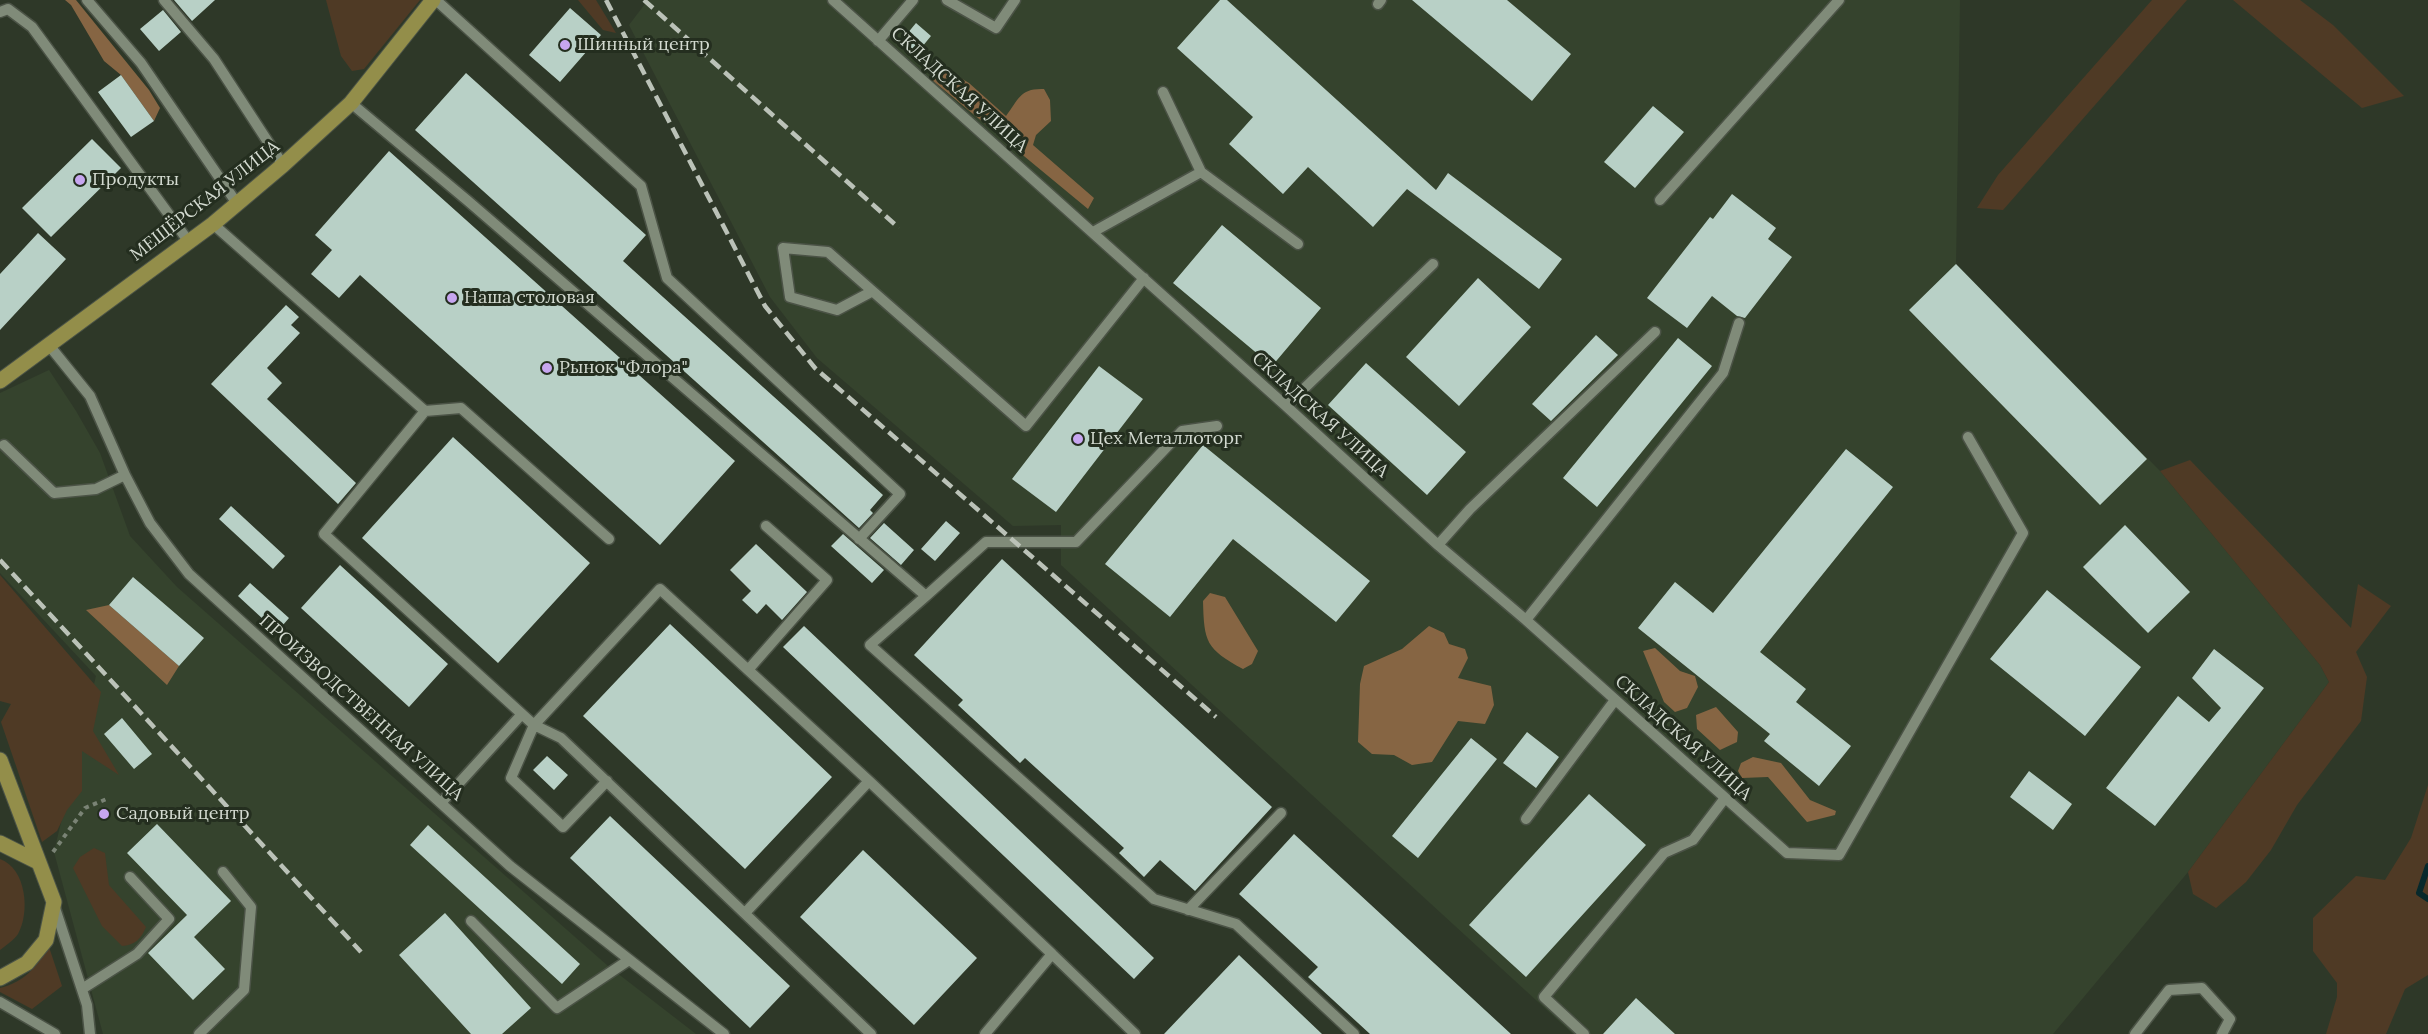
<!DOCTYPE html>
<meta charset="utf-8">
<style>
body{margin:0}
canvas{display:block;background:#2e3828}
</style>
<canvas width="2428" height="1034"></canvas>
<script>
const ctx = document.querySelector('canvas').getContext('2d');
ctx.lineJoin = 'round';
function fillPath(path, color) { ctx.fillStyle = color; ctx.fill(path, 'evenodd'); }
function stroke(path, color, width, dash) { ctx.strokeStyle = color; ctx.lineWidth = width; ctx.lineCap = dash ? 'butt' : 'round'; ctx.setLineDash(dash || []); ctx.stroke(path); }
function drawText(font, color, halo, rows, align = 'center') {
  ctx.font = font + ' Lora,serif'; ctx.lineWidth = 6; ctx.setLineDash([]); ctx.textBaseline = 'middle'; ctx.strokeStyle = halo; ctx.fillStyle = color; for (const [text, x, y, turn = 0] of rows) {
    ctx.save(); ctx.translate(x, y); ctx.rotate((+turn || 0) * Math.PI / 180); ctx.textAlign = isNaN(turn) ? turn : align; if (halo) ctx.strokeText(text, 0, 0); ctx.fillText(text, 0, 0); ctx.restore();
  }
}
const built = new Path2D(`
 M648,0h1312l-4,264 204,207 160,194 9,17 -141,190 -135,162h-480l-512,-469v-40l-48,1 -196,-168 -47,-61 -141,-272z
 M49,370l27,41 24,42 30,83 47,51 431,379 88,68h-593l-49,-182 42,-176 -96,-103v-180z`);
const green = new Path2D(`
 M326,0h94l-56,69 -12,2 -11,-15z
 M578,0h18l20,33 -13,-3z
 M2152,0h35l-184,210 -26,-2 21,-33z
 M2233,0h67l33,25 71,71 -42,12z
 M2190,460l161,168 7,-44 33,22 -35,46 11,25 -6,44 -64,84 -26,45 -25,32 -30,26 -23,-14 -5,-22 141,-190 -9,-17 -160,-194z
 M0,575l101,117 -8,39 26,44 -37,-24v40l-15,19 -10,21 -15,11 -41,-120 10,-18 -11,-3z
 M2428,785v190l-23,14 -19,45h-60l11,-37v-14l-24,-32v-33l43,-42 29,4 26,-42z
 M94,848l11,5 4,32 37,42c-5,12 -11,18 -24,19l-20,-20 -29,-58 7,-11z
 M0,859c27,10 30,54 18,75 -4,6 -13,12 -18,16z
 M49,947l13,39 -30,23 -32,-17v-4c26,-7 34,-19 49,-41z`);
const forest = new Path2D(`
 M65,0h11l73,90 11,18 -6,13 -33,-46 -17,-14 -33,-56z
 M939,65l30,18 37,33c13,-17 14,-28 38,-27l6,11 1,21 -15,14 -3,10 61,53 -6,11 -156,-129z
 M1210,593l15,4 33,54 -6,13 -9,5c-37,-20 -39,-27 -40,-68z
 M109,605l70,61 -12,19 -81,-75z
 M1429,626l15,7 5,11 16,5 3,9 -10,20 33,8 3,19 -9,19 -27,-3 -26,41 -20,3 -18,-10 -22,-1 -14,-12 2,-58 4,-18 38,-17z
 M1655,648l25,23 15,5 3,11 -11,21 -12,4 -11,-10 -21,-51z
 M1716,707l22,25 -1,10 -17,8 -23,-21 -1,-14z
 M1753,757l28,6 29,37 26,11 -1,4 -28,7 -39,-45 -26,1 -4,-7 3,-8z`);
const stream = new Path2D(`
 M2428,866l-9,27 9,6`);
const building = new Path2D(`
 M174,0h41l-23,21z
 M1220,0h7l209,190 12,-17 114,86 -23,30 -132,-100 -34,38 -65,-60 -25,27 -54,-50 24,-27 -76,-69z
 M1412,0h95l64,54 -39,47z
 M570,8l31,27 -41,47 -31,-27z
 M163,10l18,22 -22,19 -19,-22z
 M916,23l15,13 -14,17 -15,-13z
 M466,73l180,162 -23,26 260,234 -13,15 3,3 -14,15 -444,-398z
 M121,75l33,46 -23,16 -33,-45z
 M1653,106l31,26 -49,56 -31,-26z
 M92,139l29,29 -70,69 -29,-29z
 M389,151l346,310 -75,84 -300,-270 -21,23 -28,-24 21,-24 -17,-15z
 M1732,194l44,34 -8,11 24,18 -47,61 -8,-2 -25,-20 -25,32 -40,-30 63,-81 3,2z
 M1222,225l99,83 -49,58 -99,-83z
 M38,233l28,26 -66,71v-56z
 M1956,264l191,195 -47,46 -191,-195z
 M1478,278l53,49 -72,79 -53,-49z
 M286,305l13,12 -8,8 9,8 -33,35 15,15 -15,16 89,84 -18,21 -127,-120z
 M1596,335l22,20 -67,66 -19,-17z
 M1678,338l34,28 -115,141 -34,-29z
 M1366,363l100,89 -39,43 -99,-90z
 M1099,366l44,33 -87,113 -44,-33z
 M453,437l137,126 -92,100 -136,-125z
 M1203,445l167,136 -34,41 -103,-83 -63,78 -65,-53z
 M1846,449l47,38 -133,165 46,37 -10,13 55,44 -32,40 -55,-45 6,-7 -132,-106 37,-46 38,31z
 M231,506l54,50 -12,13 -54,-50z
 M946,521l14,12 -25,28 -14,-12z
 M884,523l30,27 -13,15 -31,-27z
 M2125,525l65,67 -42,41 -65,-66z
 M843,534l41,36 -12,13 -41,-37z
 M756,544l51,48 -25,28 -16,-16 -9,10 -15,-14 9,-9 -21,-21z
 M1002,559l270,248 -77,84 -35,-31 -16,17 -25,-24 5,-5 -99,-90 -5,5 -35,-33 -27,-25 5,-5 -49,-45z
 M340,565l108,99 -39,43 -108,-99z
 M133,577l71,61 -25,28 -70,-61z
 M250,583l39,35 -12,14 -39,-36z
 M2047,590l94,77 -56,69 -95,-77z
 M670,624l162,153 -87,92 -162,-153z
 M804,626l350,332 -20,21 -351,-332z
 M2214,649l50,39 -109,138 -49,-38 72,-92 31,26 12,-14 -29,-30z
 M122,718l30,36 -18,15 -30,-35z
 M1527,732l32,25 -23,31 -33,-25z
 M1471,738l26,21 -79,99 -26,-22z
 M547,756l21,19 -14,15 -21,-20z
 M2029,771l43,33 -19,26 -43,-33z
 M1589,794l57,51 -120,132 -57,-52z
 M610,816l180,170 -40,42 -180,-170z
 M157,824l74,77 -37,36 31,32 -32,31 -45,-47 39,-38 -60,-62z
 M428,825l152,139 -18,20 -152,-139z
 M1294,834l217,200h-141l-62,-57 10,-10 -79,-73z
 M863,850l114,108 -63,67 -114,-108z
 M445,913l86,95 -29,26h-31l-72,-79z
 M1239,955l83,79h-158z
 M1636,998l39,36h-72z`);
const path = new Path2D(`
 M53,852l32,-44 24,-10`);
const minor = new Path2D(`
 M87,0l54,63 97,142
 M164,0l50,59 69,106
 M436,0l205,186 26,92 233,216 -41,45
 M833,0l453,406 152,139 88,75 261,233 52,2 184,-322 -55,-96
 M947,0l49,28 19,-28
 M1378,4l3,-4
 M0,12l8,-3 24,18 157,215
 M878,41l35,-41
 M1163,92l38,80 97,72
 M351,103l117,98 458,395 -56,49 284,254 82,25 118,110
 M1660,200l179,-200
 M213,224l212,187 36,-3 148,131
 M1093,232l108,-60
 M871,292l-34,18 -47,-13 -7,-49 45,4 198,174 118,-148
 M48,344l42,52 35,79 25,48 39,51 321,292 214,168
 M1286,406l147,-142
 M425,411l-101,123 210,191 27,13 310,296
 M4,445l50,48 42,-4 29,-14
 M1438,545l32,-36 185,-177
 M926,596l60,-54h90l106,-111 35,-5
 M1526,620l197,-247 16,-50
 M748,670l79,-90 -61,-54
 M607,781l-44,46 -52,-49 23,-53 126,-136 209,192 -124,132
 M869,781l183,173 -67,80
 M441,803l81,-89
 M1526,819l89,-119
 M54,905l33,100 3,29
 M1188,910l93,-97
 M471,921l86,87 72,-48
 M1052,954l83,80
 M82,989l55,-35 32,-35 -39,-42
 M0,1002l55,32
 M199,1034l45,-44 7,-83 -28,-35
 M1584,1034l-40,-37 120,-144 29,-13 32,-42
 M2135,1034l34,-44 33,-2 28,31 -8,15`);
const major = new Path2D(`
 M0,381l213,-157 70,-59 68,-62 82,-103
 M0,760l54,142 -8,38 -19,23 -27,15
 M0,843l38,19`);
const rail = new Path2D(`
 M606,0l159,306 50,62 401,349
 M644,0l255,228
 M0,560l361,392`);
const markers = [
 [565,45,6,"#c7a6f0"],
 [80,180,6,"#c7a6f0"],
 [452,298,6,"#c7a6f0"],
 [547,368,6,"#c7a6f0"],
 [1078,439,6,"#c7a6f0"],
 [104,814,6,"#c7a6f0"]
];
const poiNames = [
 ["Шинный центр",577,45],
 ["Продукты",92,180],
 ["Наша столовая",464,298],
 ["Рынок \"Флора\"",559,368],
 ["Цех Металлоторг",1090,439],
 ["Садовый центр",116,814]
];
const streetNames = [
 ["СКЛАДСКАЯ УЛИЦА",959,90,42],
 ["МЕЩЁРСКАЯ УЛИЦА",205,201,-38],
 ["СКЛАДСКАЯ УЛИЦА",1320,415,42],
 ["ПРОИЗВОДСТВЕННАЯ УЛИЦА",361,708,42],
 ["СКЛАДСКАЯ УЛИЦА",1683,738,42]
];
fillPath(built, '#35432d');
fillPath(green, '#4f3a25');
fillPath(forest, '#866543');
stroke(stream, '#07292c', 6);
fillPath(building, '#b8d0c6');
stroke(minor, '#4b5346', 13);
stroke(major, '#4b5346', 17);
stroke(path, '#7a8375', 4, [4.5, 4.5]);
stroke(minor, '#808b79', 10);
stroke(major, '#938e4a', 15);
stroke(rail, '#bbc2b8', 4.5, [12, 6]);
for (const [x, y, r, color] of markers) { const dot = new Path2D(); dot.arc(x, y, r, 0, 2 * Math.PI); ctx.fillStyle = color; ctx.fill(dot); stroke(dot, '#242e1f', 2); }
drawText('18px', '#d3dad0', '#242e1f', poiNames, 'left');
drawText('18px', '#d3dad0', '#242e1f', streetNames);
</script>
